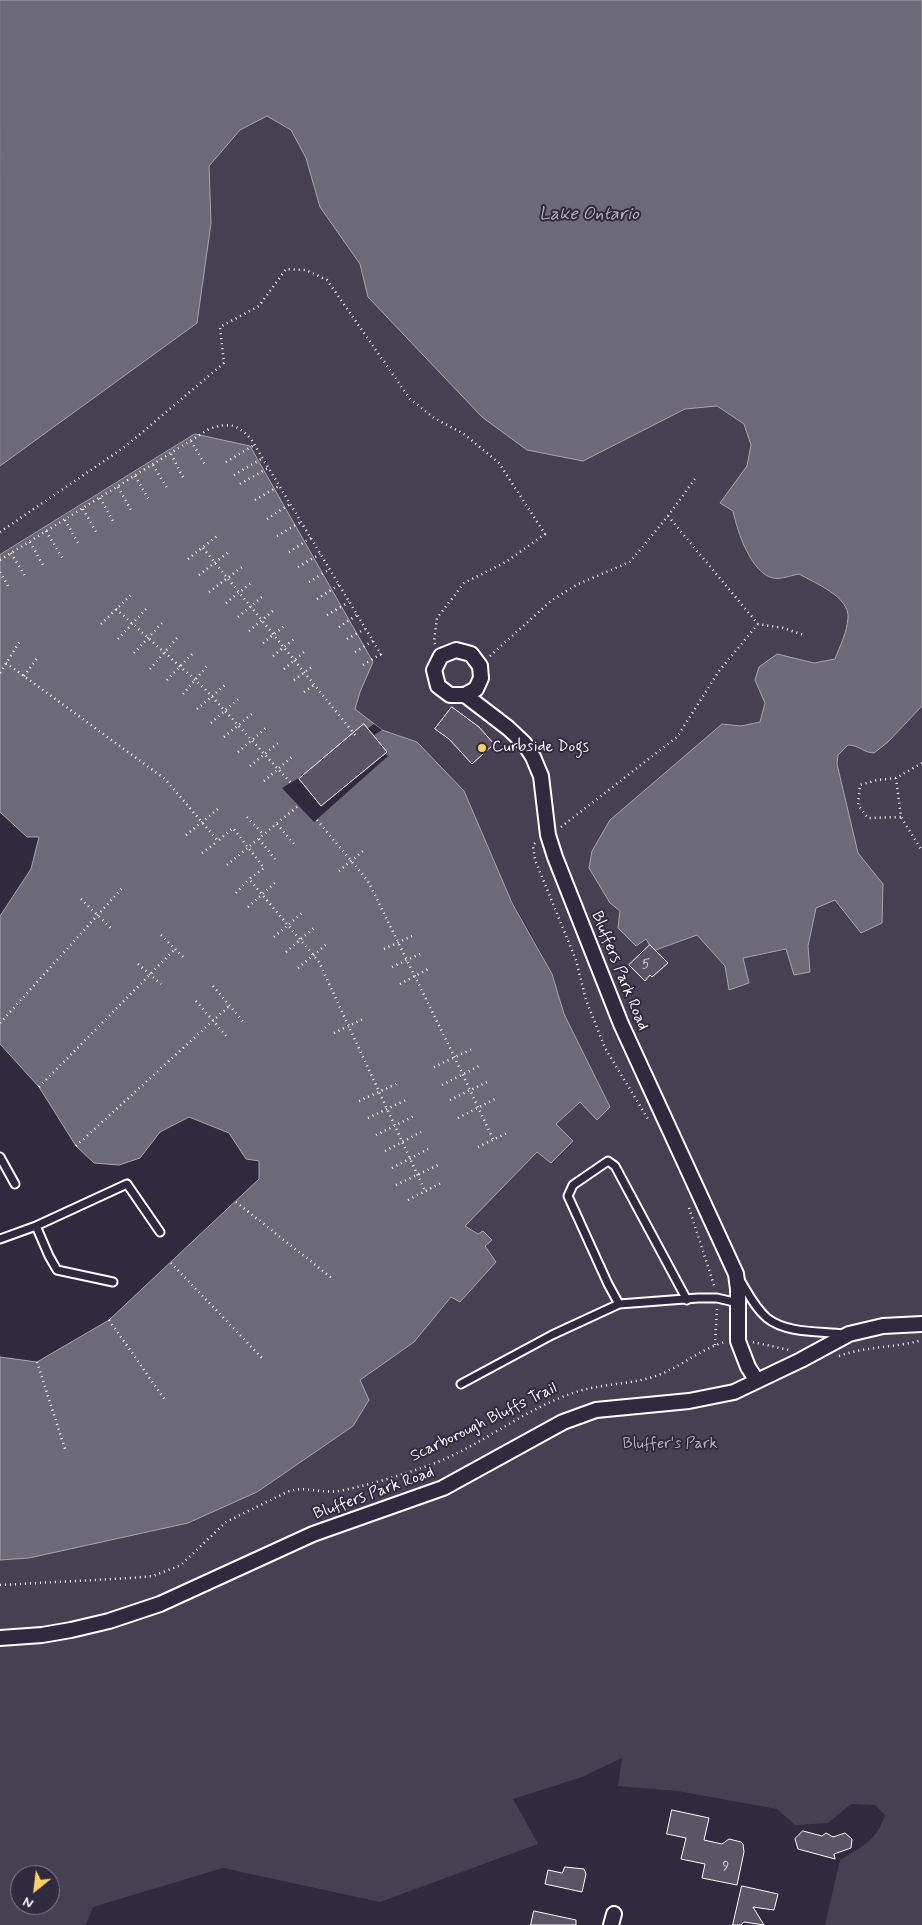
<!DOCTYPE html>
<style>
body{margin:0}
#map{position:relative;width:922px;height:1925px;overflow:hidden;background:#2f2a3d;font-family:Mynerve,sans-serif}
canvas{display:block}
.north{position:absolute;left:10px;top:1865px;width:50px;height:50px;box-sizing:border-box;background:#2f2a3d;border:1px solid #827f8b;border-radius:50%;rotate:209deg;font-size:14px;font-weight:700;line-height:20px;text-align:center;color:#fff}
.north::after{content:'';display:block;margin:auto;width:18px;height:22px;background:#ffd166;clip-path:polygon(50% 0,100% 100%,50% 72%,0 100%)}
</style>
<div id="map">
<canvas width="922" height="1925"></canvas>
<div class="north">N</div>
</div>
<script>
const ctx = document.querySelector('canvas').getContext('2d');
ctx.lineJoin = 'round';
function fillPath(path, color) { ctx.fillStyle = color; ctx.fill(path, 'evenodd'); }
function stroke(path, color, width, dash) { ctx.strokeStyle = color; ctx.lineWidth = width; ctx.lineCap = dash ? 'butt' : 'round'; ctx.setLineDash(dash || []); ctx.stroke(path); }
function drawText(font, color, halo, rows, align = 'center') {
  ctx.font = font + ' Mynerve,sans-serif'; ctx.lineWidth = 4; ctx.setLineDash([]); ctx.textBaseline = 'middle'; ctx.strokeStyle = halo; ctx.fillStyle = color; for (const [text, x, y, turn = 0] of rows) {
    ctx.save(); ctx.translate(x, y); ctx.rotate((+turn || 0) * Math.PI / 180); ctx.textAlign = isNaN(turn) ? turn : align; if (halo) ctx.strokeText(text, 0, 0); ctx.fillText(text, 0, 0); ctx.restore();
  }
}
const green = new Path2D(`
 M267,116l24,14 15,28 14,49 40,57 9,33 214,164 102,-52 32,-3 27,18 7,21 -4,21 -26,37 12,8 3,16 37,52 26,-5c16,9 51,23 49,44 0,14 -8,28 -12,41l-22,4 -37,-9 -22,26 10,23 -5,19 -19,4 -19,-2 -112,96v83l10,8 16,35 10,-7 8,12 43,-16 28,31 4,24 20,-7 -6,-25 65,-12 8,-38 19,-8 48,-15 -25,-32 -21,-89 1,-9 10,-10h8l13,8 19,-11 34,-36v1219h-97l15,-65c21,-13 37,-19 45,-45l-10,-10 -24,-1 -23,19 -33,2 -18,-16 -99,-18 -60,-5 4,-28 -40,19 -69,22 25,45 -158,58 -157,-34 -130,39 -7,18h-86v-365l29,-2 159,-35 69,-31 96,-66 16,-26 -9,-20 54,-38 37,-45 34,-51 6,-6 -8,-9 -5,3 -14,-8 73,-74 35,-11 -16,-17 24,-22 30,5 -46,-93 -12,-40 -19,-37 -116,-195 -35,-12 -27,-21 5,-17 -165,-258 -195,121v-89l197,-143 14,-100 -2,-57 31,-36zM20,1875h30v30h-30z`);
const water = new Path2D(`
 M0,0h922v706l-34,36 -14,11c-10,0 -15,-8 -26,-8l-10,10 -1,9 21,89 25,31 -1,39 -21,10 -26,-33 -19,8 -8,38 2,26 -16,3 -8,-26 -43,9 6,25 -20,7 -4,-24 -28,-31 -44,16 -7,-12 -10,7 -18,-18 2,-17 -10,-8 -21,-35 3,-17 18,-31 112,-96 19,2 19,-4 5,-19 -10,-23 4,-13 18,-13 37,9 21,-4c5,-13 12,-27 13,-41 2,-21 -33,-35 -49,-44 -7,1 -19,6 -26,4 -22,-5 -36,-47 -40,-67l-13,-8 27,-37 4,-21 -7,-21 -27,-18 -32,3 -102,52 -56,-11 -45,-33 -114,-120 -8,-33 -40,-57 -14,-49 -15,-28 -24,-14 -27,14 -31,36 2,57 -14,100 -197,143z
 M195,434l55,12 123,216 -13,30 -5,17 27,21 35,12 47,49 48,112 40,71 12,40 46,93 -13,13 -17,-18 -24,22 17,17 -22,22 -14,-11 -72,74 13,8 5,-3 9,9 -7,6 11,16 -36,40 -9,-5 -37,45 -54,38 9,20 -16,26 -96,66 -69,31 -159,35 -29,2v-203l37,5 72,-42 150,-141v-18l-13,-2 -17,-26 -40,-16 -29,15 -20,26 -21,7 -25,-2 -18,-17 -37,-59 -39,-43v-128l31,-47 8,-32h-12l-27,-25v-257z`);
const pier = new Path2D(`
 M374,724l8,6 -12,8 18,18 -74,66 -32,-34 15,-9z`);
const building = new Path2D(`
 M452,707l27,20 15,17 -22,20 -23,-25 -14,-10z
 M364,724l23,28 -66,54 -22,-27z
 M650,945l18,18 -16,14 -2,-2 -5,6 -16,-16z
 M672,1810l37,8 -5,22 18,4 7,-5 12,3 2,2 1,8 -7,33 -35,-7 3,-14 -24,-5 5,-21 -19,-4z
 M803,1831l19,5 4,-3 7,4 12,-4 7,6 -1,9 -17,6 1,5 -37,-10 -3,-10z
 M565,1867l19,2 2,5 -4,18 -37,-8 3,-14 14,3z
 M742,1886l36,8 -4,16 -21,-3 11,18 -20,-3 -3,3h-8z
 M534,1911l42,9v5h-45z`);
const path = new Path2D(`
 M191,441l15,25
 M171,454l13,25
 M226,462l28,-17
 M153,465l14,23
 M234,475l29,-17
 M135,476l14,24
 M240,484l28,-16
 M118,487l13,23
 M100,498l13,23
 M255,500l24,-14
 M83,509l13,23
 M668,516l90,108 25,4 21,7
 M267,519l23,-15
 M65,520l13,23
 M46,531l17,28
 M0,532l126,-86 98,-83 -4,-36 39,-21 27,-37 20,1 21,10 83,119 24,19 30,16 35,29 46,71 -39,28 -42,21 -27,35 -3,23 1,3
 M277,536l24,-14
 M30,542l13,23
 M203,548l153,188
 M289,552l22,-14
 M11,553l14,23
 M188,559l29,-23
 M0,560l209,-131c20,-7 28,-5 42,10l131,217
 M298,567l22,-13
 M0,572l8,14
 M199,575l31,-24
 M309,582l21,-13
 M209,592l33,-25
 M317,599l22,-14
 M226,603l26,-21
 M116,609l88,79 87,95
 M327,615l22,-13
 M238,617l25,-21
 M101,624l30,-29
 M339,627l18,-12
 M249,631l25,-21
 M118,639l28,-30
 M347,639l18,-10
 M263,643l21,-17
 M355,652l18,-11
 M134,653l28,-30
 M273,656l21,-17
 M490,656l62,-56 26,-16 52,-22 38,-46 29,-40
 M6,663l159,116 53,62 15,-13 31,40 -15,11 70,83 106,229
 M363,665l18,-11
 M150,669l28,-32
 M284,669l20,-17
 M0,673l20,-32
 M24,676l14,-19
 M167,680l26,-27
 M294,680l19,-14
 M304,692l10,-7
 M183,694l24,-28
 M197,709l28,-24
 M211,723l27,-24
 M224,737l29,-24
 M238,752l28,-24
 M922,763l-26,15 5,39 21,34
 M250,766l28,-23
 M896,778l-19,2 -17,5 -2,20 10,13 33,-1
 M264,781l28,-24
 M247,817l17,18
 M317,820l51,61 87,177 38,81
 M277,824l17,20
 M561,827l116,-90 42,-66 39,-47
 M186,835l33,-27
 M259,839l16,20
 M535,843l-2,3 2,14 41,100 10,40 19,48 43,71
 M202,853l16,-12
 M227,865l71,-59
 M339,871l24,-20
 M236,893l13,-14
 M81,899l30,29
 M248,907l29,-26
 M161,935l23,23
 M274,937l28,-24
 M384,949l28,-13
 M286,952l29,-25
 M138,964l23,20
 M392,967l30,-14
 M298,968l30,-25
 M400,984l30,-16
 M213,986l32,38
 M196,1001l32,37
 M0,1023l124,-137
 M334,1033l29,-14
 M434,1067l38,-18
 M442,1085l37,-19
 M39,1087l136,-138
 M450,1100l37,-18
 M359,1101l39,-18
 M368,1118l38,-18
 M458,1118l37,-19
 M376,1135l38,-19
 M76,1146l153,-140
 M478,1147l29,-14
 M385,1151l36,-19
 M392,1168l36,-19
 M396,1185l42,-20
 M408,1200l35,-18
 M236,1202l97,77
 M689,1208l26,80
 M171,1263l91,95
 M109,1320l56,80
 M753,1342l36,8
 M715,1345l2,-36
 M839,1356c27,-10 56,-8 83,-16
 M37,1362l28,87
 M0,1585l131,-7 22,-2 28,-11 45,-43 61,-30c17,-7 34,2 52,-1 30,-6 60,-15 88,-25 52,-18 96,-57 149,-74 27,-9 58,-7 85,-18 22,-9 42,-26 64,-32`);
const service = new Path2D(`
 M0,1157l15,27
 M36,1226l13,30 8,14 56,12
 M0,1239l36,-13 91,-42 33,48
 M740,1280c8,13 15,28 27,38 20,16 54,13 77,16
 M619,1304l-11,-20 -40,-88 5,-11 35,-24 7,5 72,134
 M461,1384l91,-49 67,-31 79,-6h19l21,5`);
const minor = new Path2D(`
 M465,695l11,-6 5,-11 -1,-12 -9,-12 -15,-4 -15,6 -7,14 4,16 12,9h15l43,33 16,15 9,14 8,19 7,59 7,22 66,167 115,250 2,15v52l10,26 9,14
 M0,1638l42,-3 29,-5 38,-9 51,-17 153,-70 130,-46 120,-66 33,-12 93,-9 45,-9 67,-32 48,-26 34,-8 39,-2
 M611,1925l3,-11`);
const markers = [
 [482,748,5,"#ffd166"]
];
const numberNames = [
 ["5",646,965],
 ["9",726,1867]
];
const poiNames = [
 ["Curbside Dogs",492,748]
];
const streetNames = [
 ["Bluffers Park Road",619,971,68],
 ["Scarborough Bluffs Trail",484,1423,-26],
 ["Bluffers Park Road",374,1494,-20]
];
const parkNames = [
 ["Bluffer's Park",670,1445]
];
const waterNames = [
 ["Lake Ontario",589,215]
];
fillPath(green, '#464152');
fillPath(water, '#6d6a77');
stroke(water, '#a7a6ad', 1);
fillPath(pier, '#2f2a3d');
fillPath(building, '#595564');
stroke(building, '#fff', 1);
stroke(service, '#fff', 11);
stroke(minor, '#fff', 18);
stroke(path, '#fff', 2.5, [1, 4]);
stroke(service, '#2f2a3d', 7);
stroke(minor, '#2f2a3d', 14);
for (const [x, y, r, color] of markers) { const dot = new Path2D(); dot.arc(x, y, r, 0, 2 * Math.PI); ctx.fillStyle = color; ctx.fill(dot); stroke(dot, '#2f2a3d', 2); }
drawText('14px', '#d6d4d8', null, numberNames);
drawText('16px', '#fff', '#2f2a3d', poiNames, 'left');
drawText('16px', '#fff', '#2f2a3d', streetNames);
drawText('16px', '#b5b3ba', '#2f2a3d', parkNames);
drawText('italic 18px', '#b6b4bb', '#2f2a3d', waterNames);
</script>
